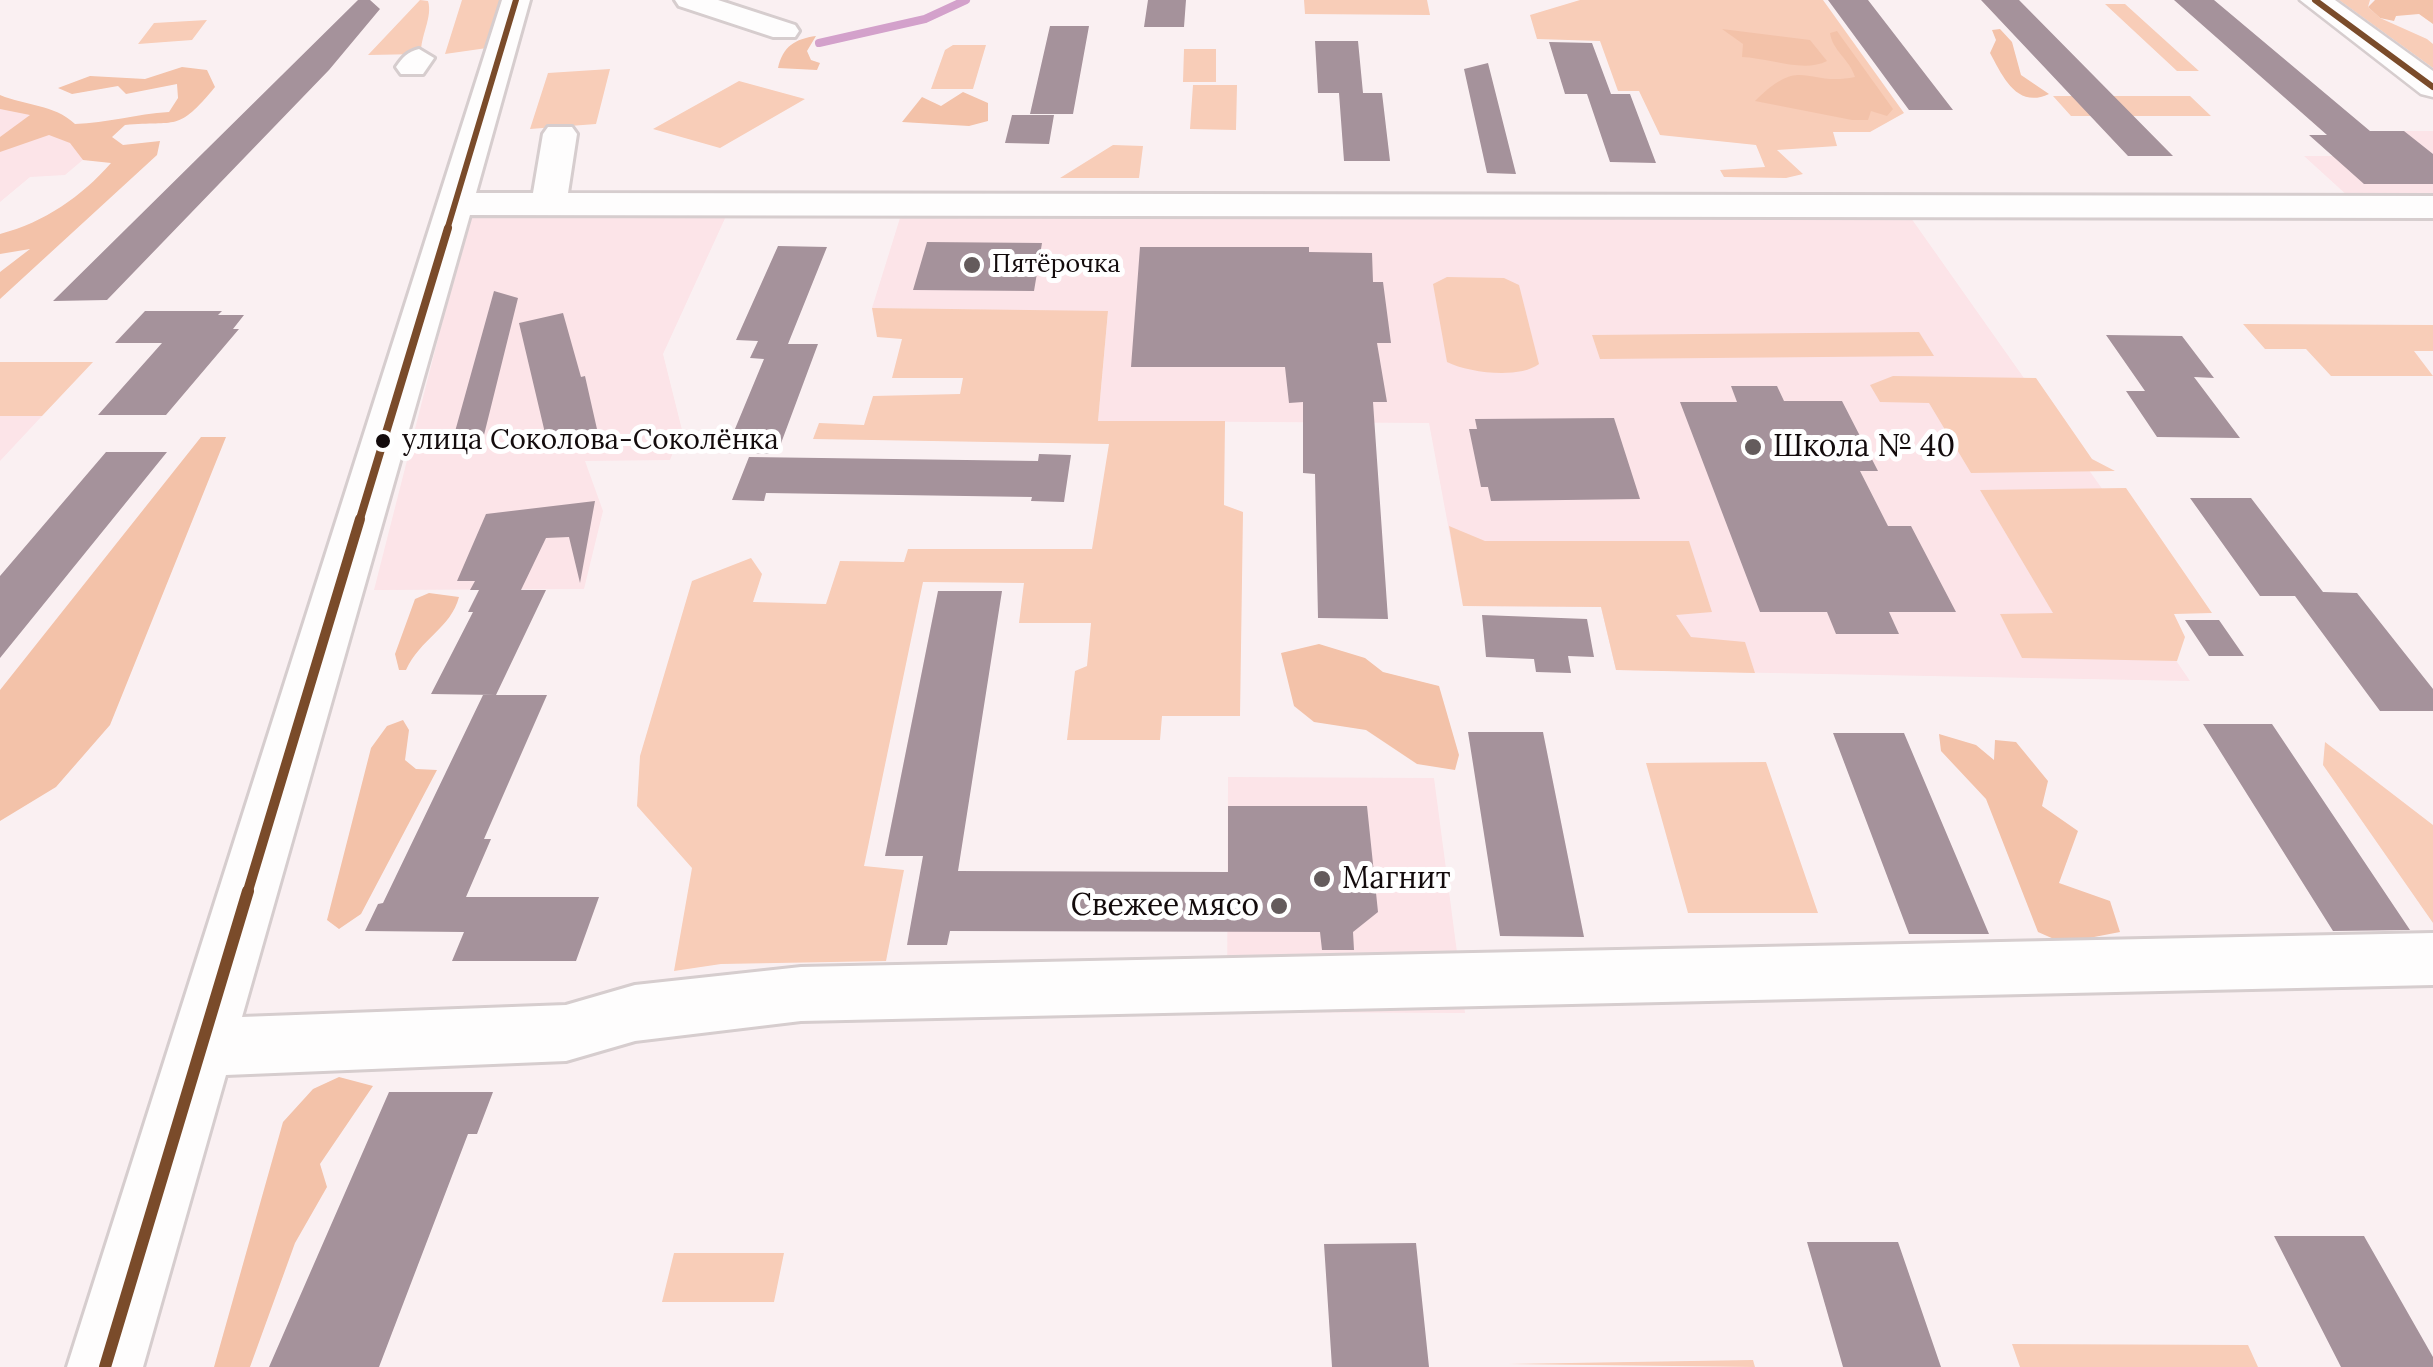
<!DOCTYPE html>
<meta charset="utf-8">
<style>
body{margin:0}
canvas{display:block;background:#faf0f2}
</style>
<canvas width="2433" height="1367"></canvas>
<script>
const ctx = document.querySelector('canvas').getContext('2d');
ctx.lineJoin = 'round';
function fillPath(path, color) { ctx.fillStyle = color; ctx.fill(path, 'evenodd'); }
function stroke(path, color, width, dash) { ctx.strokeStyle = color; ctx.lineWidth = width; ctx.lineCap = dash ? 'butt' : 'round'; ctx.setLineDash(dash || []); ctx.stroke(path); }
function drawText(font, color, halo, rows, align = 'center') {
  ctx.font = font + ' Lora,serif'; ctx.lineWidth = 10; ctx.setLineDash([]); ctx.textBaseline = 'middle'; ctx.strokeStyle = halo; ctx.fillStyle = color; for (const [text, x, y, turn = 0] of rows) {
    ctx.save(); ctx.translate(x, y); ctx.rotate((+turn || 0) * Math.PI / 180); ctx.textAlign = isNaN(turn) ? turn : align; if (halo) ctx.strokeText(text, 0, 0); ctx.fillText(text, 0, 0); ctx.restore();
  }
}
const built = new Path2D(`
 M0,103l104,39 -39,33 -35,2 -30,25z
 M2329,131h104v66h-84l-45,-41h52z
 M470,213l257,1 -64,140 19,76 -12,30 -85,1 18,50 -19,78 -210,1z
 M900,218h1011l247,350 -44,1 76,112 -574,-11 -15,-63 -138,-1 -34,-183 -331,-2 10,-109 -236,-4z
 M0,416h42l-42,45z
 M1228,777l206,1 31,235 -238,-1z`);
const green = new Path2D(`
 M420,0l8,1c5,16 -8,35 -7,53l-53,1z
 M462,0h40l-15,48 -42,6z
 M1304,0h123l3,15 -125,-1z
 M1580,0h243l81,113 -34,19h-37l4,14 -60,4 26,24 -17,4 -62,-1 -4,-7 45,-3 -9,-22 -96,-10 -21,-44h-21l-18,-50 -63,-2 -7,-24z
 M2339,0h31l-2,7 12,11 47,21 6,5v24z
 M2105,4h20l74,67h-22z
 M207,20l-15,20 -54,4 16,-21z
 M953,45h33l-13,44h-42l14,-39z
 M1184,49h32v33h-33z
 M610,69l-14,55 -66,5 18,-56z
 M739,81l66,18 -85,49 -67,-19z
 M1193,85h44l-1,45 -46,-1z
 M2053,96h137l21,20h-140z
 M1113,145l30,1 -4,32h-79z
 M1447,277l57,1 15,7 20,79c-20,15 -70,9 -92,-2l-14,-78z
 M872,308l236,3 -10,110h127l-1,84 19,7 -3,204h-78l-2,24h-93l8,-69 12,-5 4,-43h-72l5,-40 -101,-1 -59,284 40,4 -18,91 -165,3 -47,7 18,-103 -55,-62 3,-50 52,-175 59,-23 11,16 -9,28 73,2 14,-43 64,1 4,-13h184l17,-105 -296,-5 6,-16 45,2 9,-29 87,-2 3,-16h-71l10,-39 -25,-2z
 M2243,324l190,1v26h-19l19,25h-102l-25,-27h-41z
 M1919,332l15,24 -334,3 -8,-24z
 M0,362h93l-51,54h-42z
 M1893,376l143,2 56,81 23,12 -144,2 -42,-70 -49,-1 -10,-17z
 M2126,488l86,125 -38,1 11,23 -8,24 -155,-3 -22,-44 53,-1 -73,-123z
 M1449,526l36,15h204l23,71 -36,3 15,22 54,5 10,31 -139,-3 -15,-63 -138,-1z
 M2325,742l108,83v98l-110,-158z
 M1766,762l52,151h-130l-42,-150z
 M674,1253h110l-10,49h-112z
 M2012,1344l236,1 10,22h-238z
 M1753,1360l2,7 -247,-3z`);
const forest = new Path2D(`
 M2375,0h58v24l-14,-10 -23,2 -2,5 -14,-3 -12,-11z
 M1722,29l88,11 17,21c-23,12 -58,-3 -85,-4l1,-13z
 M2000,29l12,13 9,33 28,19c-32,15 -46,-17 -59,-41l6,-13 -4,-10z
 M1837,31l56,78 -6,7 -16,-5 -3,9h-16l-97,-19c47,-47 50,-14 100,-24 -5,-17 -23,-27 -25,-44z
 M816,36l-9,15 4,9 9,3 -3,7 -39,-2c5,-22 17,-29 38,-32z
 M182,67l25,3 8,17c-38,46 -38,33 -90,38l-13,12 11,8 37,-4 -3,14 -157,144v-27l30,-23 -30,5v-20c45,-12 81,-37 111,-71l-28,-3 -13,-17 -21,-8 -49,17v-15l30,-22 -30,-6v-14c26,11 54,9 75,29 32,-1 61,-10 94,-12l9,-14 -1,-14 -51,10 -8,-8 -46,8 -14,-6 32,-12 55,3z
 M963,92l25,11v18l-19,5 -67,-4 20,-25 19,9z
 M201,437h25l-116,288 -54,62 -56,34v-131z
 M429,593l30,4c-8,31 -39,42 -53,73h-7l-4,-16 20,-55z
 M1319,644l46,14 18,14 56,14 20,69 -4,15 -38,-6 -51,-34 -52,-8 -20,-16 -13,-53z
 M403,720l6,10 -4,30 11,9 21,1 -76,144 -22,15 -12,-9 44,-172 16,-22z
 M1939,734l37,11 18,15 1,-20 21,2 32,39 -6,25 36,25 -19,52 51,18 10,31 -57,11 -25,-11 -52,-133 -45,-48z
 M339,1077l34,9 -53,78 7,23 -32,56 -45,124h-36l69,-245 30,-33z`);
const stream = new Path2D(`
 M819,43l106,-24 41,-19`);
const building = new Path2D(`
 M358,0h12l10,9 -51,61 -222,230 -54,1z
 M1148,0h38l-2,27h-40z
 M1828,0h40l85,110h-44z
 M1981,0h38l154,156h-45z
 M2174,0h40l156,131h34l29,23v30h-69l-55,-49h18z
 M1050,26h39l-16,88h-43z
 M1315,41h43l5,52h19l8,68h-46l-5,-68h-21z
 M1549,42l43,1 19,51h19l26,69 -46,-1 -23,-68h-22z
 M1488,63l28,111 -29,-1 -23,-104z
 M1012,115h42l-5,29 -44,-1z
 M927,242l115,1 -8,48 -121,-1z
 M778,246l49,1 -39,97h30l-41,110 -52,-1 39,-94 -14,-1 8,-17 -22,-1z
 M1140,247h169v5l63,1 1,29h10l8,61h-14l10,59h-14l15,217 -70,-1 -3,-144 -12,-1v-71l-14,1 -4,-36h-154z
 M494,291l24,7 -36,145 -31,3z
 M145,311h77l-4,4h26l-11,14h6l-73,86h-68l64,-72h-47z
 M563,313l18,64 4,-1 14,62 -50,12 -30,-127z
 M2106,335l76,1 32,42 -20,-1 46,61 -83,-1 -31,-46h19z
 M1731,386h46l7,15h58l36,70h-18l28,55h23l45,86h-67l10,22h-63l-9,-22h-67l-80,-210h57z
 M1614,418l26,81 -149,2 -3,-14h-7l-12,-58h8l-2,-10z
 M106,452h61l-167,206v-82z
 M1039,454l32,1 -7,47 -33,-1 1,-4 -266,-4 -2,8 -32,-1 17,-43 289,4z
 M2190,498h61l72,94 34,1 76,96v22h-53l-85,-115h-35z
 M595,501l-15,82 -11,-46 -23,1 -25,52h25l-50,105 -65,-1 42,-82h-5l11,-22h-9l5,-9h-18l29,-67z
 M938,591h64l-44,280 270,1v-66h139l11,106 -25,20 1,18h-32l-2,-18 -370,-1 -3,14h-40l16,-89h-38z
 M1482,615l105,4 7,38 -26,-1 3,17 -35,-1 -2,-13 -48,-2z
 M2185,620h34l25,36h-35z
 M483,695h64l-63,144h7l-25,58h133l-23,64h-124l12,-29 -99,-1 13,-27 5,-1z
 M2203,724h69l138,206 -77,1z
 M1468,732h75l41,205 -84,-1z
 M1833,733h71l85,201h-80z
 M389,1092h104l-16,42h-9l-89,233h-110z
 M2274,1236h90l69,121v10h-92z
 M1807,1242h91l43,125h-98z
 M1416,1243l13,124h-97l-8,-123z`);
const minor = new Path2D(`
 M502,0h28l-54,193h57l10,-59 5,-7h24l5,7 -9,59 1865,3v22l-1963,-3 -228,802 324,-12 69,-20 166,-18 1632,-34v52l-1632,36 -166,20 -69,20 -340,14 -83,292h-76z
 M675,0h43l77,25 4,6 -4,6h-22l-94,-31z
 M419,49l15,9 -11,16h-22l-5,-7c7,-10 11,-15 23,-18z`);
const major = new Path2D(`
 M2300,0h35l98,71v26l-12,-3z`);
const bus1Far3 = new Path2D(`
 M2315,0l118,87
 M447,230l69,-230`);
const bus1Far2 = new Path2D(`
 M359,522l89,-294`);
const bus1Far1 = new Path2D(`
 M247,894l113,-375`);
const bus1 = new Path2D(`
 M105,1367l143,-476`);
const markers = [
 [972,265,10,"#645b5c"],
 [383,441,9,"#130b0c"],
 [1753,447,10,"#645b5c"],
 [1322,879,10,"#645b5c"],
 [1279,906,10,"#645b5c"]
];
const farPoinames = [
 ["Пятёрочка",992,265]
];
const busNames = [
 ["улица Соколова-Соколёнка",402,441]
];
const poiNames = [
 ["Школа № 40",1773,447],
 ["Магнит",1342,879],
 ["Свежее мясо",1259,906,"right"]
];
fillPath(built, '#fce4e8');
fillPath(green, '#f8cdb8');
fillPath(forest, '#f3c2a9');
stroke(stream, '#d3a1cb', 8);
fillPath(building, '#a5929b');
stroke(minor, '#d6cdce', 6);
stroke(major, '#d6cdce', 5);
fillPath(minor, '#fefdfd');
fillPath(major, '#fefdfd');
stroke(bus1Far3, '#7a4b2a', 6);
stroke(bus1Far2, '#7a4b2a', 8);
stroke(bus1Far1, '#7a4b2a', 10);
stroke(bus1, '#7a4b2a', 12);
for (const [x, y, r, color] of markers) { const dot = new Path2D(); dot.arc(x, y, r, 0, 2 * Math.PI); ctx.fillStyle = color; ctx.fill(dot); stroke(dot, '#fff', 4); }
drawText('25px', '#130b0c', '#fff', farPoinames, 'left');
drawText('28px', '#130b0c', '#fff', busNames, 'left');
drawText('30px', '#130b0c', '#fff', poiNames, 'left');
</script>
